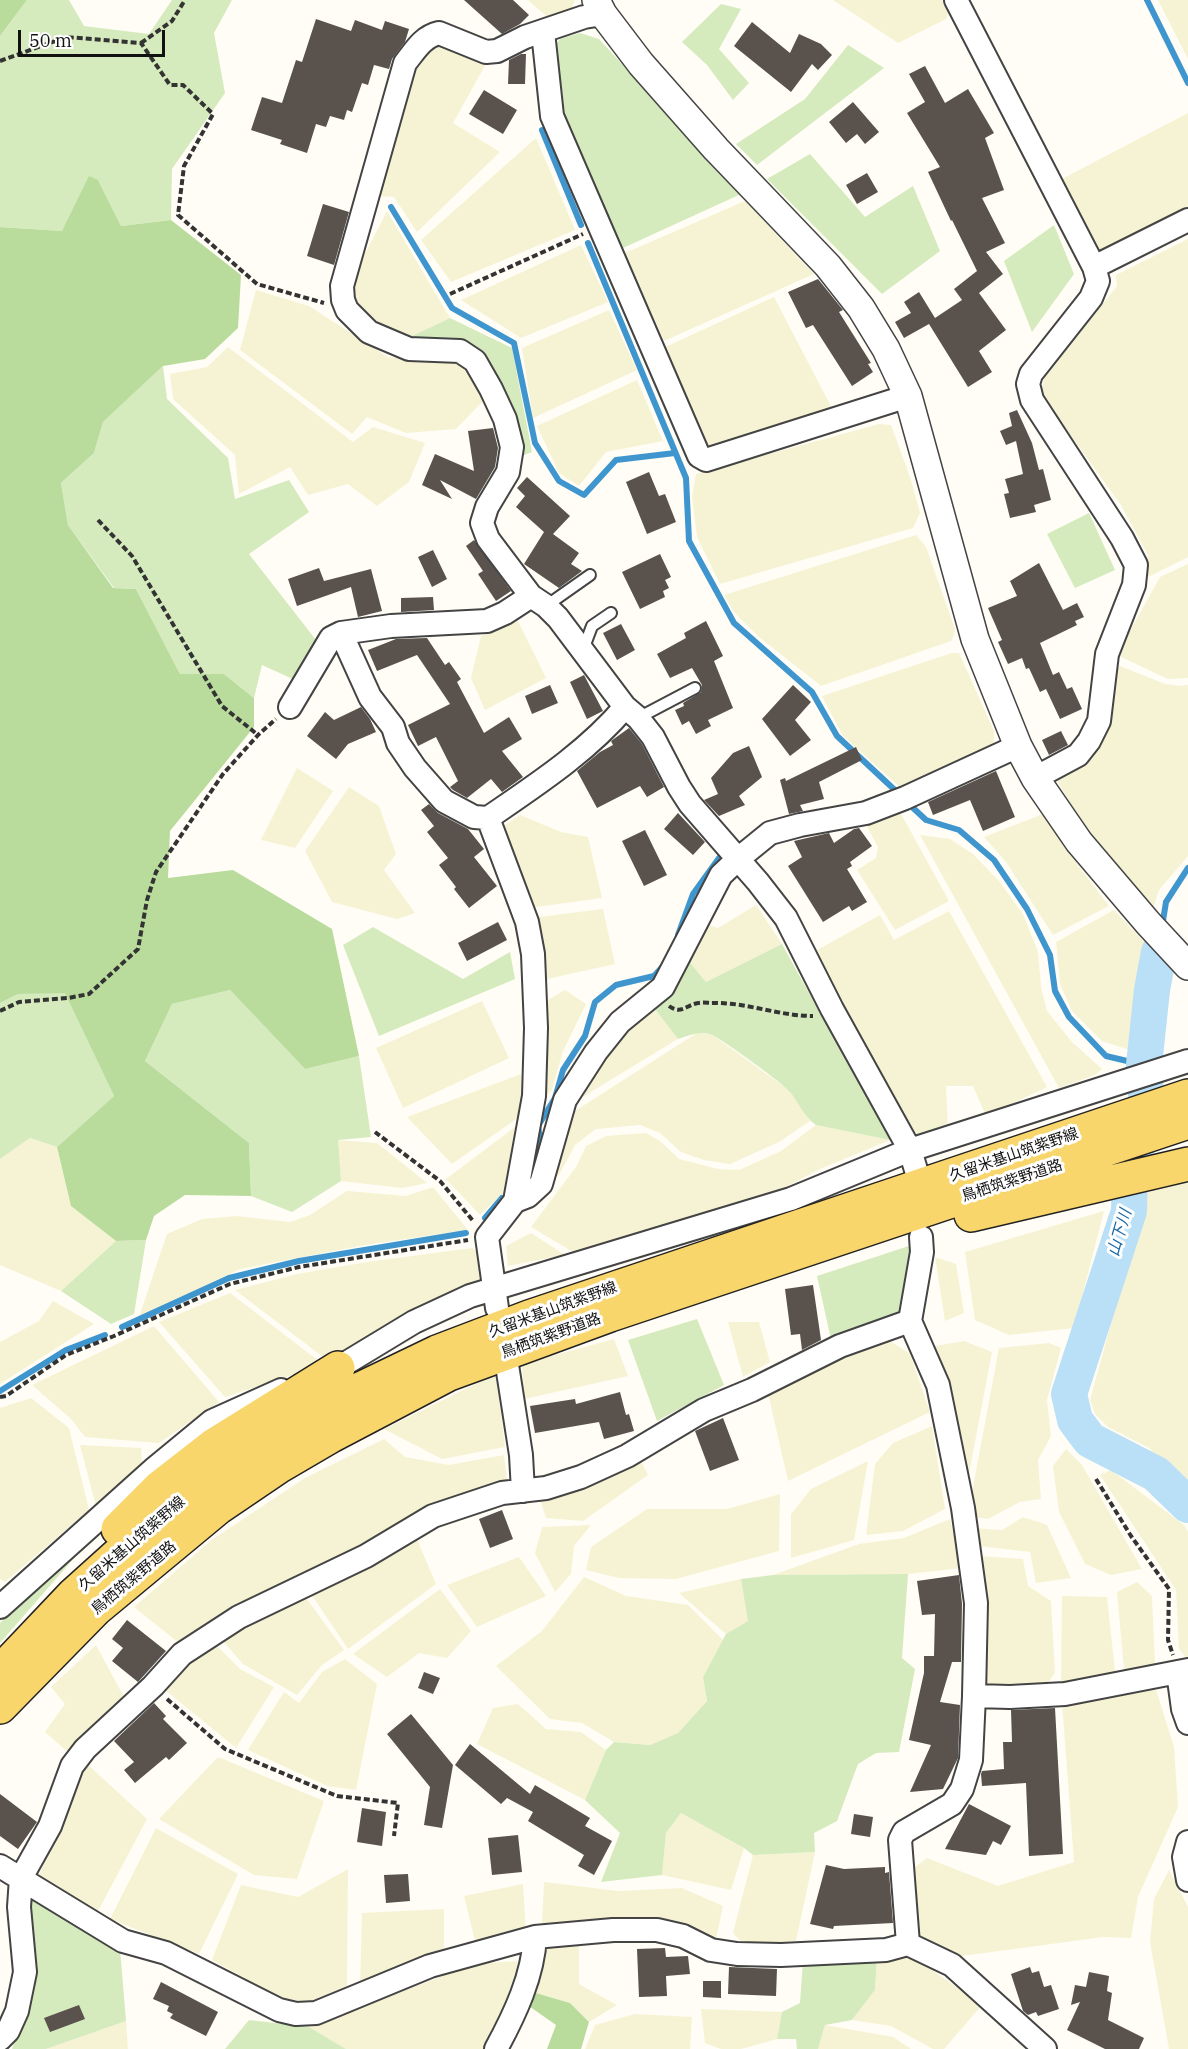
<!DOCTYPE html>
<meta charset="utf-8">
<style>
body{margin:0}
#map{position:relative;width:1188px;height:2049px;overflow:hidden;background:#fffdf5;font-family:"IBM Plex Serif",serif}
canvas{display:block}
.scale{position:absolute;left:18px;top:30px;width:147px;height:27px;box-sizing:border-box;border:3px solid #111;border-top:0;padding-left:8px;font-size:18px;line-height:21px;white-space:nowrap;color:#111;-webkit-text-stroke:4px #fff;paint-order:stroke}
</style>
<div id="map">
<canvas width="1188" height="2049"></canvas>
<div class="scale">50 m</div>
</div>
<script>
const ctx = document.querySelector('canvas').getContext('2d');
ctx.lineJoin = 'round';
function fillPath(path, color) { ctx.fillStyle = color; ctx.fill(path, 'evenodd'); }
function stroke(path, color, width, dash) { ctx.strokeStyle = color; ctx.lineWidth = width; ctx.lineCap = dash ? 'butt' : 'round'; ctx.setLineDash(dash || []); ctx.stroke(path); }
function drawText(font, color, halo, rows, align = 'center') {
  ctx.font = font + ' "IBM Plex Serif","Noto Sans JP",serif'; ctx.lineWidth = 6; ctx.setLineDash([]); ctx.textBaseline = 'middle'; ctx.strokeStyle = halo; ctx.fillStyle = color; for (const [text, x, y, turn = 0] of rows) {
    ctx.save(); ctx.translate(x, y); ctx.rotate((+turn || 0) * Math.PI / 180); ctx.textAlign = isNaN(turn) ? turn : align; if (halo) ctx.strokeText(text, 0, 0); ctx.fillText(text, 0, 0); ctx.restore();
  }
}
const farmland = new Path2D(`
 M528,0h47l-4,9 -24,8z
 M833,0h109l6,13 -2,6 -48,24z
 M1158,0h30v59z
 M440,41l47,21 -34,61 47,29 -83,80 -23,-35 -19,-1 39,-133z
 M1188,113v97l-86,43 -8,-3 -34,-70z
 M536,138l39,92 -124,52 -30,-42z
 M745,201l69,73 -150,67 -39,-88z
 M387,211l63,107 -40,19 -21,-3 -31,-30 -8,-21z
 M1188,239v318l-40,20v-22l-27,-50 -70,-97 -10,-18 4,-13 72,-91 -1,-11z
 M581,245l27,57 -87,36 -60,-38z
 M256,290l53,16 79,51 72,6 25,36 -29,30 -50,4 -39,-16 -15,17 -112,-84z
 M774,297l60,115 -120,38 -10,-3 -43,-98z
 M609,310l28,60 -104,48 -11,-70z
 M228,347l125,95 20,-15 52,16 -16,39 -32,24 -29,-22 -40,11 -18,-28 -51,27 -4,-39 -62,-56 -3,-25 37,-7z
 M637,380l26,61 -57,11 -27,34 -20,-13 -22,-47z
 M879,424l12,1 20,55 9,33 -7,15 -193,56 -23,-47 -5,-40 4,-23z
 M916,535l10,12 29,82 -1,6 -3,6 -130,45 -62,-49 -26,-26 -9,-16z
 M1188,564v114l-20,1 -49,-23 8,-20 33,-59z
 M518,621l28,57 -61,32 -14,-32 10,-42z
 M952,653h7l35,78v14l-93,43 -58,-52 -21,-40z
 M1120,666l45,18 16,2 7,-1v171l-29,34 -6,19 -74,-90 -24,-42 38,-19 16,-30 5,-55z
 M297,768l36,23 -38,57 -34,-8z
 M349,787l30,19 17,48 -12,16 31,43 -18,6 -65,-17 -27,-51z
 M900,812l49,89 -54,29 -38,-60 19,-12 2,-11 -14,-26z
 M1043,814l25,38 41,54 -56,29 -47,-73 -22,-25z
 M520,815l41,17 27,5 14,61 -73,10 -31,-78z
 M920,835l30,4 23,15 26,27 24,33 15,38 3,35 6,24 25,31 30,27 -7,6 -36,13z
 M756,905l26,39 -76,38 -19,-23 16,-36 15,5z
 M603,909l12,55 -68,15 -16,-61z
 M1114,910l36,38 -14,104 -34,-11 -30,-30 -12,-27 -4,-42z
 M949,911l98,176 -61,29 -13,-30h-27l2,43 -29,9 -7,-3 -100,-182 68,-38 14,25z
 M565,990l21,14 -23,47 -11,39 -13,13 2,-99z
 M482,1001l27,57 -106,50 -27,-60z
 M651,1004l27,35 -112,68 35,-52z
 M697,1033l14,1 78,56 21,31 -31,21 -49,22 -26,-4 -23,-8 -21,-19 -20,-8 -44,4 -21,16 -16,30 -14,9 19,-66z
 M521,1074l1,41 -70,49 -45,-47z
 M523,1121l-13,66 -30,28 -34,-36z
 M816,1125l74,15 -70,29 -40,21 -46,19 -161,43 -42,-25 45,-60 10,-21 20,-10 40,-3 14,8 19,18 39,10 21,1 42,-19z
 M30,1138l27,9 14,59 45,35 -55,50 -61,-26v-106z
 M337,1140l40,3 50,40 -25,5 -61,-7z
 M1188,1176v312l-39,-40 -41,-21 -13,-13 -5,-14 52,-189 5,-23z
 M433,1187l35,43 -103,15 -125,24 -101,48 28,-83 35,-15 35,-3 53,6 20,-7 37,-24 59,5z
 M1104,1211l-30,117 -65,7 -34,-15 -10,-68z
 M531,1233l34,22 -57,11 -2,-20z
 M472,1248l8,6 6,26 -159,80 -92,-70 62,-16 70,-12z
 M935,1257l21,7 8,49 -19,8z
 M230,1293l94,72 -99,32 -66,-75z
 M53,1301l41,23 -94,60v-42l39,-21z
 M728,1322h31l11,40 -27,15z
 M154,1326l65,76 -60,41 -74,-6 -14,-18 -39,-34z
 M614,1339l14,37 -104,23 -2,-35z
 M887,1339l23,15 20,58 -142,69 -20,-88 23,-16z
 M964,1341l28,11 -27,143 -35,-148z
 M1049,1343l12,5 -14,52 4,36 -13,24 3,39 -21,3 -32,17 -13,-2 -5,-14 29,-155z
 M496,1374l9,73 -63,12 -58,-30z
 M31,1398l38,30 20,82 -84,72 -5,-3v-171z
 M932,1426l13,83 -42,22 -37,4 9,-71 18,-21z
 M384,1439l21,18 44,8 55,-10 3,24 -83,31 -116,67 -129,66 -45,-36 79,-68 92,-61z
 M80,1445l61,3 1,15 -46,43z
 M1066,1449l16,16 60,104 -31,6 -26,-11 -26,-52 -6,-46z
 M640,1459l8,16 -65,46 -37,-3 -6,-19z
 M868,1461l-14,79 -63,18v-44l20,-25z
 M1111,1470l74,56 3,6v128l-9,-11 -3,-59 -76,-115z
 M780,1494l-1,57 -103,28 -57,-1 -33,-8 5,-23 56,-38h80z
 M1023,1517l24,8 24,53 -35,5 -6,-31 -51,-6 -6,-18 29,2z
 M950,1519l12,49 -54,6 -135,1 86,-31 45,-6z
 M591,1525l-17,21 -3,28 -16,18 -20,-39 7,-26z
 M416,1537l20,47 -88,65 -37,-55z
 M979,1556l44,3 5,27 23,15 4,72 -11,15 -57,3 -6,-12z
 M519,1557l27,39 -69,31 -30,-42z
 M584,1577l42,19 62,9 35,35 -20,37 4,24 -29,32 -28,12 -36,-3 -32,-19 -32,-4 -54,-53 46,-35z
 M741,1579l8,42 -23,13 -47,-41z
 M1137,1582l15,14 3,69 -31,5 -7,-78z
 M440,1589l31,42 -24,27 -28,-5 -32,24 -34,-23z
 M304,1595l40,55 -22,15 -25,30 -54,-31 -22,-25z
 M1062,1596l45,1 8,74 -54,17z
 M214,1643l26,26 34,18 -38,61 -72,-59 30,-33z
 M96,1645l29,54 -54,56 -26,-23 20,-28 -14,-17z
 M345,1659l32,25 -21,106 -29,-4 -79,-36 36,-58 15,11 23,-31z
 M1154,1683l20,64 4,60 -40,90 -7,41 -28,-1 -148,20 -40,-21 -4,-66 16,-12 71,28 76,-24 -12,-159z
 M518,1704l28,25 35,3 25,18 -21,50 -108,-56 16,-36z
 M218,1757l106,44 -27,78 -43,-4 -95,-56z
 M85,1762l62,57 -50,94 -59,-35z
 M681,1813l63,35 -13,42 -69,-15 4,-42z
 M156,1828l82,46 -39,80 -89,-35z
 M815,1852l-19,89 -52,4 -11,-12 20,-78z
 M348,1869l-1,117 -39,16 -27,-4 -69,-38 29,-75 57,12z
 M1169,1870l19,37v142h-19l-19,-107 4,-43z
 M544,1882l74,9 64,-3 41,18 -8,38 -165,-15 -8,-6z
 M523,1884l3,48 -50,13 -12,-49z
 M444,1909v42l-84,35 2,-73z
 M579,1945v39l38,21 -28,17 -19,-19 -41,-12 12,-45z
 M877,1958h38l67,47 -38,44h-11l-42,-23 -39,-6 23,-30z
 M518,1961l-15,56 -19,32h-138l-37,-22 165,-63z
 M701,2009l81,3 -5,27 -36,10h-20l-16,-6z
 M635,2014l57,3 -2,32h-105l10,-24z
 M126,2021l2,28h-82z
 M825,2025l68,12 18,12h-93z`);
const green = new Path2D(`
 M27,0h42l15,26 65,8 23,-34h60l-18,33 11,60 -53,76 -1,51 -50,6 -23,-46 -36,51 -62,-4v-191z
 M721,4l20,5 -22,40 30,34 -16,17 -26,-35 -25,-23z
 M580,33l19,6 142,155 -118,54 -65,-142 -7,-54 9,-13z
 M848,45l36,23 -127,97 -21,-21 69,-45z
 M810,154l55,63 48,-31 27,65 -58,43 -115,-115z
 M1054,225l20,49 -42,58 -28,-71z
 M450,318l62,30 20,104 -15,6 -36,-101 -71,-20z
 M163,366l4,33 61,59 7,41 54,-19 20,32 -60,42 67,86 -21,40 -33,-15 -8,33 -30,-24h-44l-44,-85 -22,-1 -46,-63 -7,-42 33,-30 9,-31z
 M1089,513l26,57 -40,18 -28,-54z
 M373,927l90,52 47,-27 5,27 -136,57 -36,-91z
 M782,944l108,196 -74,-15c-12,-8 -17,-22 -26,-33 -7,-9 -71,-55 -80,-58 -11,-3 -22,2 -32,5l-27,-35 36,-45 19,23z
 M230,990l75,79 54,-13 12,81 -33,3 3,41 -49,31 -41,-16 -2,-53 -104,-82 27,-57z
 M65,992l49,104 -57,51 -27,-9 -30,21v-156l18,-9z
 M146,1240l-12,74 -23,10 -50,-33 55,-50z
 M912,1245l-11,66 -69,33 -15,-68z
 M697,1319l27,66 -67,36 -29,-81z
 M116,1510l-116,133v-20z
 M908,1574l-6,84 13,11 -16,83 -23,1 -18,11 -21,57 -23,12 1,19 -62,3 -9,-7 -63,-35 -15,20 -4,42 -61,7 19,-49 -35,-33 21,-50 8,-8 36,3 28,-12 29,-32 -4,-24 23,-43 22,-13 -7,-42 32,-4z
 M31,1900l89,49 6,72 -80,28h-34l18,-50z
 M877,1958l-2,32 -23,30 -27,5 -7,24h-21l-1,-10h-19l5,-27 18,-9 3,-42z
 M249,2020l60,7 37,22h-121z`);
const forest = new Path2D(`
 M0,0h27l-27,36z
 M89,176l9,4 23,46 50,-6 70,55 -3,53 -33,31 -42,7 -60,56 -9,31 -33,30 7,42 45,63 23,1 44,85h44l30,24v29l-84,104 -2,47 65,-8 99,59 27,127 -54,13 -75,-79 -58,14 -27,57 104,82 2,53 -66,-1 -31,21 -8,24 -30,1 -45,-35 -14,-59 57,-51 -49,-103 -47,1 -18,9v-776l62,4z
 M529,1991l41,12 19,19 -8,27h-34l9,-24 -30,-21z`);
const stream = new Path2D(`
 M1147,0l41,83
 M542,130l39,95
 M391,207l61,101 62,35 21,100 24,38 25,14 32,-35 59,-7
 M588,243l98,235 3,63 45,82 78,69 25,44 61,57
 M911,806l15,14 33,10 35,30 33,49 23,46 5,36 14,26 37,39 38,9
 M1162,927l4,-25 22,-34
 M678,935l15,-41 26,-36
 M542,1152l-4,-26 17,-28 8,-28 22,-34 10,-34 21,-17 38,-9 10,-11
 M485,1218l17,-20
 M122,1327l107,-49 70,-17 167,-28
 M0,1391l66,-41 39,-15`);
const river = new Path2D(`
 M1159,952l-7,38 -8,75 3,44 -17,64 -1,38 -60,183 6,26 15,20 66,34 32,31`);
const building = new Path2D(`
 M464,0h49l16,15 -9,9 -18,10z
 M316,19l35,12 4,-11 27,10 3,-9 24,8 -4,13 -13,17 -3,10 -15,-4 -6,20 -6,-2 -10,29 -5,-2 -3,10 -14,-4 -4,11 -10,-3 -9,29 -27,-9 2,-4 -31,-10 11,-33 20,6 14,-43 6,2z
 M752,22l38,31 9,-19 22,10 11,11 -14,15 -6,-6 -21,28 -57,-46z
 M521,54h5l-1,30h-17l1,-24z
 M925,66l20,37 23,-14 26,44 -9,5 19,52 -22,8 23,45 -19,9 17,22 -24,19 27,37 -27,21 13,21 -24,15 -39,-63 -25,14 -9,-16 16,-9 -7,-11 15,-10 16,26 27,-18 -8,-11 23,-18 -25,-51 -1,1 -23,-49 12,-5 -33,-54 18,-11 -16,-28z
 M484,90l33,20 -14,24 -34,-20z
 M853,102l26,30 -14,12 -8,-10 -11,9 -17,-21z
 M867,173l11,19 -21,12 -11,-19z
 M323,204l26,8 -15,53 -27,-9z
 M818,279l25,31 -4,2 32,51 -3,1 5,8 -21,14 -39,-61 -7,3 -18,-36z
 M1017,410l15,33 7,27 4,-1 8,31 -17,5 2,7 -26,6 -6,-24 5,-1 -4,-14 18,-5 -7,-33 -10,4 -6,-14 12,-5 -3,-13z
 M493,428l5,20 -3,19 -19,32 -36,-19 12,19 -30,-14 13,-31 39,17 -6,-40z
 M649,472l10,24 6,-2 11,28 -29,12 -21,-52z
 M527,477l43,39 -17,18 26,19 -8,11 11,7 -23,17 -35,-24 20,-32 -28,-25 9,-11 -8,-8z
 M474,540l37,51 -15,10 -18,-27 5,-3 -17,-25z
 M433,550l14,29 -15,8 -14,-30z
 M660,554l11,23 -6,3 4,8 -6,3 2,6 -25,12 -18,-37z
 M1039,563l24,47 14,-7 7,14 -9,4 2,4 -37,18 13,32 6,-3 8,17 5,-2 10,22 -22,10 -14,-30 -6,3 -11,-24 -3,1 -4,-11 -14,6 -10,-22 4,-2 -14,-32 29,-12 -7,-15z
 M319,568l5,13 47,-12 11,42 -24,6 -7,-30 -54,19 -9,-27z
 M433,597l1,13 -33,2v-14z
 M706,621l17,35 -9,5 19,47 -25,12 3,6 -15,8 -7,-13 -7,4 -7,-15 9,-4 -1,-3 18,-11 1,-7 -10,-17 -22,10 -13,-24 29,-16 -2,-5z
 M621,624l14,26 -18,10 -14,-27z
 M427,638l18,27 4,-3 12,17 -4,3 27,51 25,-16 13,22 -20,12 21,26 -21,15 -11,-13 -24,19 -14,-8 -3,-3 8,-6 -22,-44 -18,9 -10,-21 42,-21 -33,-49 -40,16 -9,-21 28,-11z
 M584,675l19,36 -16,8 -17,-37z
 M550,685l8,18 -26,11 -7,-18z
 M793,685l18,17 -16,18 16,20 -21,16 -28,-37z
 M361,707l9,12 6,13 -28,12 -12,15 -29,-23 18,-24 9,8z
 M629,728l13,16 22,43 -17,10 -7,-11 -43,22 -20,-37 23,-19 13,-7 -2,-4z
 M1061,731l7,14 -19,10 -7,-15z
 M749,746l13,31 -23,19 6,9 -26,11 -15,-16 14,-6 -7,-16 22,-25z
 M856,747l6,13 -43,22 5,17 -24,6 3,6 -14,3 -9,-34 5,-2 1,3z
 M996,771l19,46 -32,14 -13,-31 -37,15 -5,-13z
 M429,804l9,9 30,16 16,20 -10,8 23,29 -28,22 -15,-19 2,-2 -17,-22 9,-7 -21,-26 7,-6 -13,-16z
 M678,813l27,29 -12,13 -29,-26z
 M859,828l13,18 -22,16 2,4 -5,3 20,33 -15,9 -3,-5 -26,16 -35,-56 14,-9 -8,-16 35,-8 5,10 20,-14z
 M645,830l22,45 -23,11 -22,-45z
 M498,922l9,18 -40,21 -9,-18z
 M813,1285l8,55 -19,10 -2,-16 -9,1 -6,-46z
 M620,1392l6,23 3,-1 5,17 -30,8 -5,-17 -64,11 -5,-27 45,-7 1,5z
 M723,1418l16,42 -29,11 -15,-40z
 M502,1510l11,29 -23,9 -11,-29z
 M959,1575l3,29 -1,58h-9l-12,40 20,3 -2,53 -15,31 -33,3 21,-47 -22,-5 15,-67v-17h10l1,-42 -13,1 -5,-34z
 M127,1620l39,31 -28,31 -26,-21 11,-13 -11,-9z
 M424,1672l16,6 -7,16 -15,-6z
 M154,1703l12,13 -3,3 24,24 -18,17 -3,-3 -31,26 -11,-13 10,-8 -20,-21z
 M1055,1708l8,146 -34,2 -3,-73 -44,3 -1,-12 1,-3 22,-2 -1,-27h9l-1,-32z
 M411,1714l42,51 -11,63 -18,-3 6,-38 -43,-53z
 M470,1744l60,50 5,-9 55,33 -5,8 27,15 -18,34 -16,-9 6,-11 -56,-34 5,-9 -26,-14 -6,6 -46,-39z
 M0,1794l37,28 -19,27 -18,-13z
 M969,1804l42,22 -10,19 -8,-4 -7,14 -41,-6z
 M362,1808l24,4 -4,34 -25,-4z
 M854,1814l19,3 -3,20 -19,-3z
 M518,1835l4,37 -30,3 -4,-37z
 M826,1865l18,4 41,-2v6l4,-1 4,51 -59,3 -1,3 -23,-5z
 M408,1874l2,27 -24,2 -2,-28z
 M665,1948l1,9 22,-1 2,18 -24,2 1,20 -28,1 -2,-48z
 M729,1967l48,2 -1,27 -48,-2z
 M1030,1967l2,6 7,-2 5,16 7,-2 8,24 -21,7 -2,-4 -8,3 -5,-4 -12,-37z
 M1089,1972l20,4 -2,15 5,2 -4,27 36,18 -5,11h-34l-38,-19 13,-28 -9,3 4,-20 11,2z
 M703,1981h18v17l-18,-1z
 M161,1982l57,30 -12,24 -36,-18 3,-4 -6,-3 2,-5 -16,-7z
 M79,2005l6,14 -35,13 -6,-14z`);
const path = new Path2D(`
 M141,43l31,-22 13,-21
 M0,61l66,-24 75,6 29,42h13l30,29 -29,52 -6,49 79,69 67,19
 M450,294l133,-60
 M98,520l34,36 90,150 36,29
 M669,1006c12,9 17,-1 29,-3 5,-1 10,0 14,0 35,-1 66,13 101,13
 M0,1011l19,-9 49,-4 21,-4 49,-45 9,-49 9,-28 67,-98 35,-39 18,-16
 M375,1132l65,49 34,41
 M0,1397l6,-1 60,-41 48,-19 116,-52 69,-17 169,-27
 M1096,1479l35,57 38,53 -1,51 5,15
 M167,1699l58,50 112,47 61,7 -4,33`);
const service = new Path2D(`
 M546,606l44,-31
 M583,650l9,-24 19,-13
 M638,718l57,-30`);
const minor = new Path2D(`
 M956,0l138,267 4,14 -7,17 -60,76 -3,10 4,16 90,138 14,27 -2,20 -27,69 -8,67 -10,20 -11,14 -43,23
 M603,14l-19,3 -59,20 -28,14 -11,1 -47,-19c-17,4 -24,18 -34,30l-63,223 1,14 4,10 22,22 40,17 51,2 15,10 16,28 14,30 7,28 -4,25 -21,35 -5,16 6,16 43,57 15,10 12,12 67,89 13,11 15,19 26,50 11,17 68,78 28,36 46,91 78,141 6,20
 M543,32l9,84 147,340 7,4 202,-64
 M1094,267l94,-47
 M341,633l29,64 23,30 5,16 17,25 29,33 30,16 14,1c48,-33 99,-66 137,-111
 M290,707l41,-69 10,-5 50,-7 96,-5 18,-8 26,-17
 M488,818l39,104 6,32 3,74 -2,68 -19,105
 M497,1308l-10,-71 28,-36 13,-5 13,-12 24,-84 31,-48 24,-30 43,-35 58,-112 17,-16 32,-26 30,-8 66,-12 39,-15 113,-52
 M507,1365l14,90 2,36
 M326,1372l12,-4 76,-46 56,-26 321,-97 119,-49 278,-89
 M0,1607l155,-139 57,-47 69,-31
 M1178,1672l5,37 5,14
 M974,1696l36,1 55,-3 123,-24
 M1188,1842l-4,15 4,23
 M0,1866l123,75 43,12 113,57 17,4 20,-1 114,-47 105,-29 78,-7h44l26,6 28,14 26,4 44,1 105,-5 22,-6 44,21 93,84
 M908,1944l-8,-104 4,-8 48,-28 10,-15 9,-29 3,-64 2,-93 -13,-95 -25,-123 -28,-64 12,-69 -1,-15
 M0,2039l8,-8 9,-20 8,-39 -6,-65 2,-29 29,-52 22,-60 13,-17 68,-63 29,-32 57,-37 127,-61 67,-40 69,-23 44,-5 35,-11 46,-21 77,-46 48,-20 88,-44 70,-25
 M496,2049c19,-35 37,-73 39,-112`);
const tertiary = new Path2D(`
 M596,0l7,14 38,50 75,85 112,117 33,42 25,41 22,47 67,243 43,107 17,32 44,64 69,81 40,43`);
const primary = new Path2D(`
 M971,1215l217,-51
 M118,1529l42,-42 54,-42 124,-77
 M0,1672l73,-77 60,-54 62,-51 70,-48 93,-52 79,-38 92,-35 659,-221
 M0,1707l96,-98 123,-102 59,-40 53,-31 118,-62 161,-59 578,-193`);
const streetNames = [
 ["久留米基山筑紫野線",1014,1155,-19],
 ["鳥栖筑紫野道路",1012,1181,-18],
 ["久留米基山筑紫野線",553,1310,-20],
 ["鳥栖筑紫野道路",551,1336,-20],
 ["久留米基山筑紫野線",132,1544,-41],
 ["鳥栖筑紫野道路",134,1578,-40]
];
const waterNames = [
 ["山下川",1120,1233,-74]
];
fillPath(farmland, '#f6f3d4');
fillPath(green, '#d5ebbd');
fillPath(forest, '#b9dc9c');
stroke(stream, '#3f96cf', 6);
stroke(river, '#b9e0f7', 36);
fillPath(building, '#5a524d');
stroke(service, '#444', 14);
stroke(minor, '#444', 26);
stroke(tertiary, '#444', 30);
stroke(primary, '#222', 36);
stroke(path, '#333', 4, [6, 3]);
stroke(service, '#fff', 10);
stroke(minor, '#fff', 22);
stroke(tertiary, '#fff', 27);
stroke(primary, '#f9d66b', 33);
drawText('15px', '#111', '#fff', streetNames);
drawText('italic 16px', '#1768a6', '#fff', waterNames);
</script>
